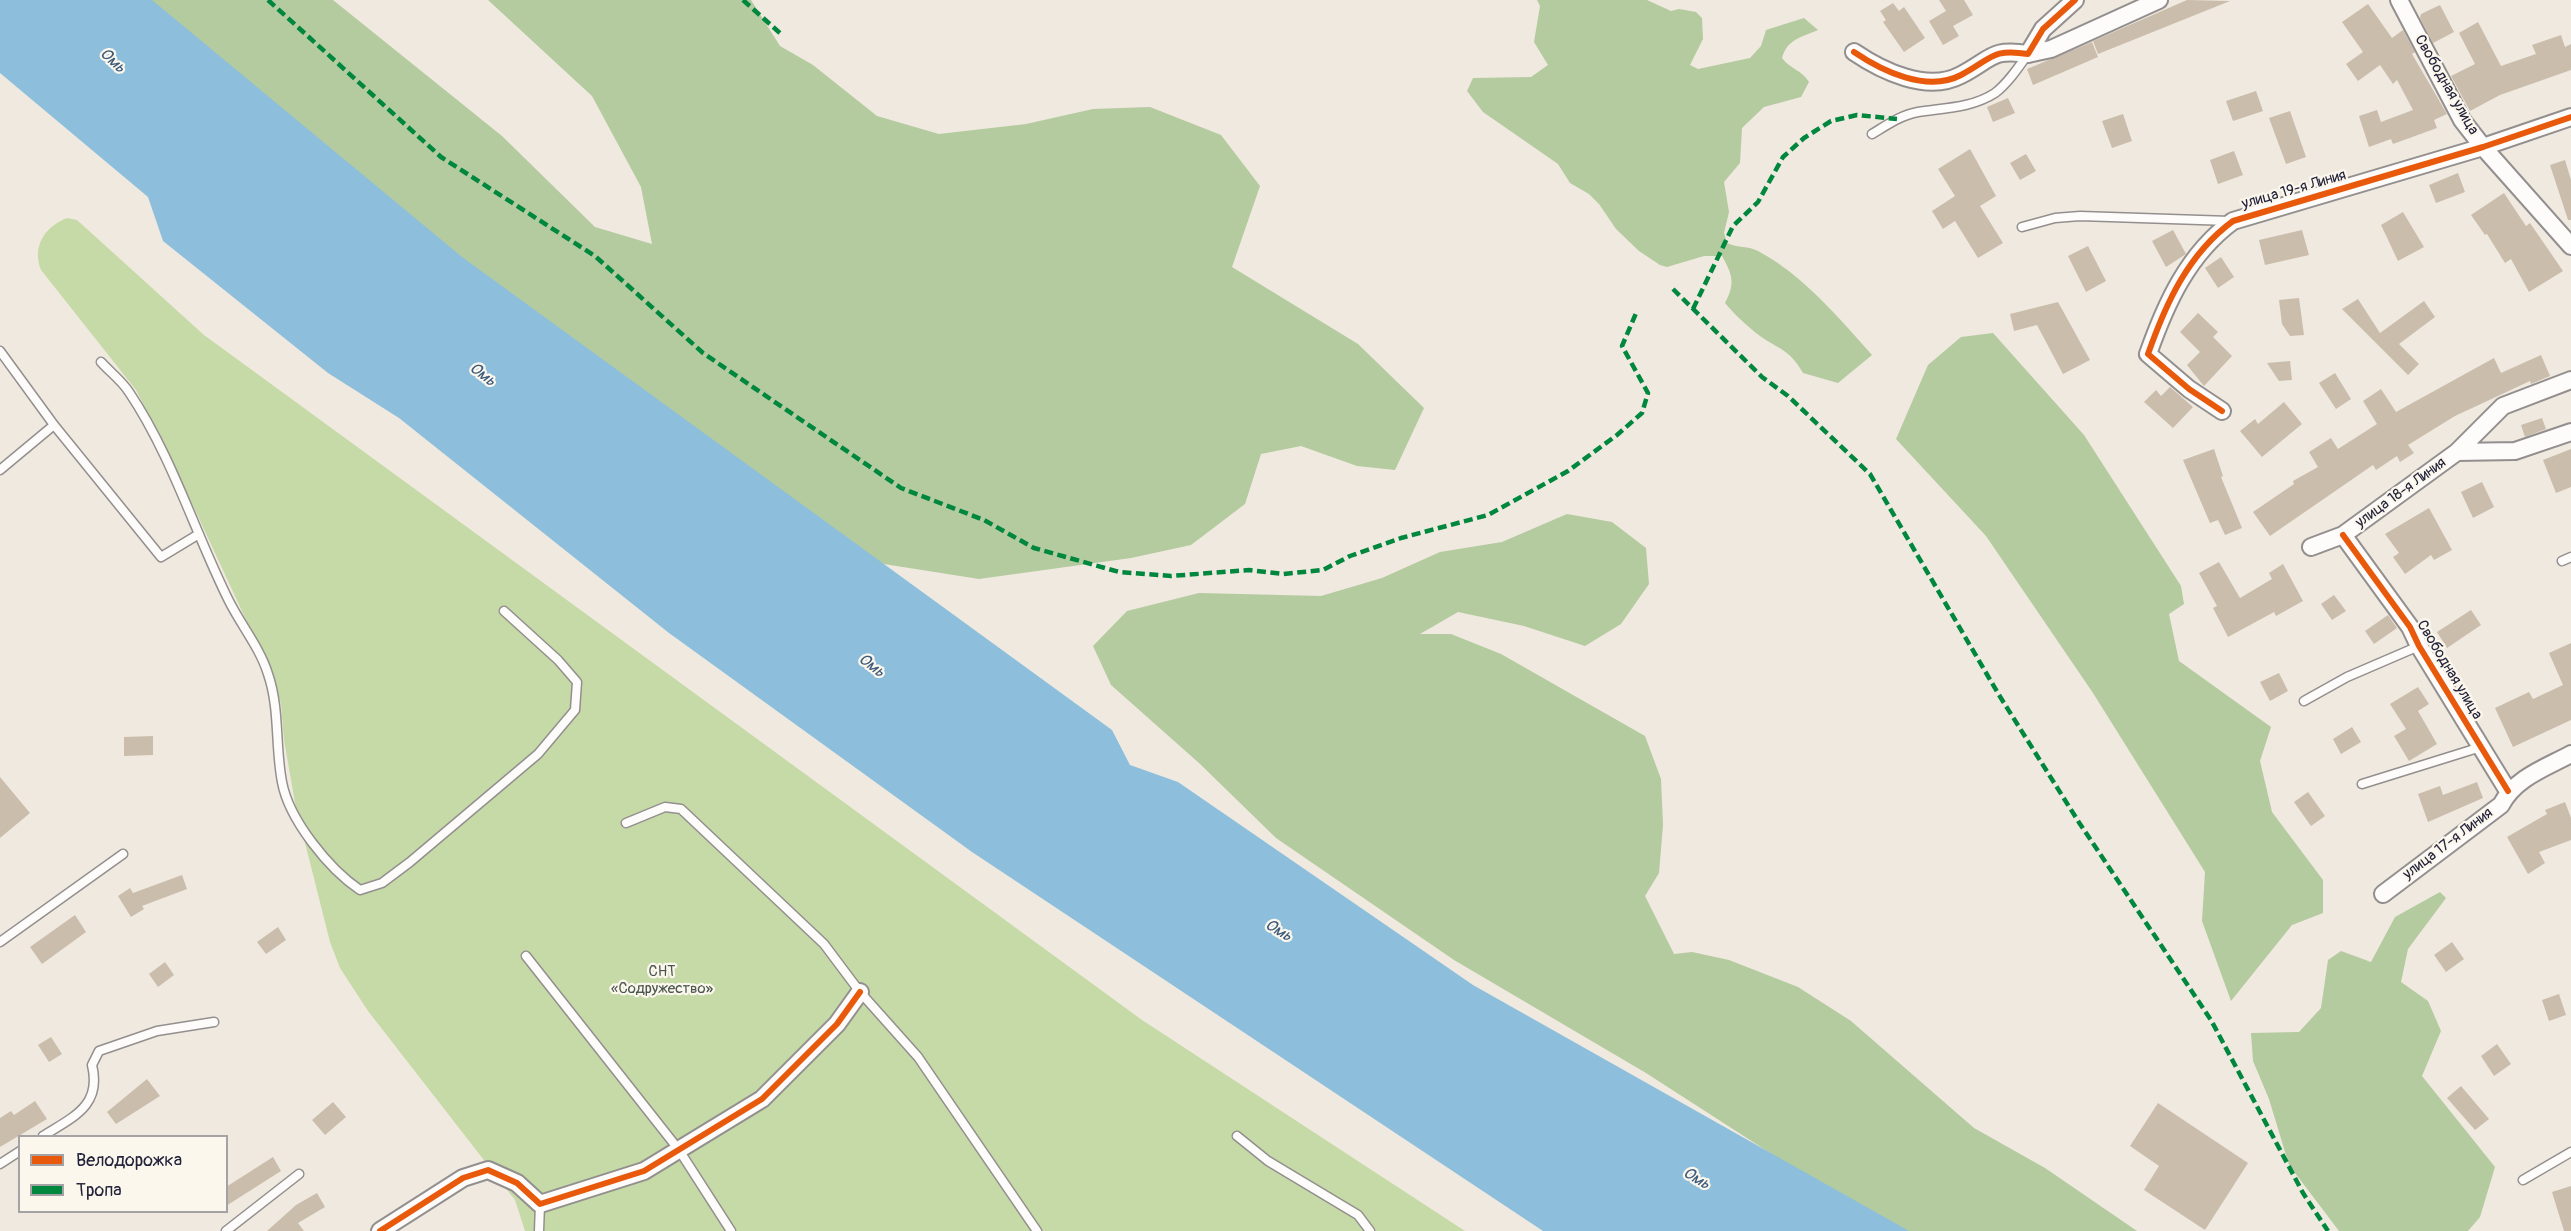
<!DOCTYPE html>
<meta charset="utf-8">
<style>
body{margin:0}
#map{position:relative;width:2571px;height:1231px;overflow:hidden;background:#f0e9df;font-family:Pangolin,sans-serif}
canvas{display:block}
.legend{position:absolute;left:18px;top:1135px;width:210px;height:78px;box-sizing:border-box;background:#fbf7ec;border:2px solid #a4a2a5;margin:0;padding:8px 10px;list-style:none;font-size:18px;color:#22223b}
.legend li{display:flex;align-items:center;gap:12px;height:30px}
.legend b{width:30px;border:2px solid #a4a2a5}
</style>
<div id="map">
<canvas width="2571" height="1231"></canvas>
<ul class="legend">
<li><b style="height:8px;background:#e8590c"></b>Велодорожка</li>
<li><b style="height:8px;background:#00873e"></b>Тропа</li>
</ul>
</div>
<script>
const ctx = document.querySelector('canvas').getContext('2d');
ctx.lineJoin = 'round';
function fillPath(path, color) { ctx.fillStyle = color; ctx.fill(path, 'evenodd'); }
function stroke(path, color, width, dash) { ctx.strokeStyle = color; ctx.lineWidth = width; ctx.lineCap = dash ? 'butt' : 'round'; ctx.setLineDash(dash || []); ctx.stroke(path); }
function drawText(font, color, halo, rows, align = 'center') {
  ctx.font = font + ' Pangolin,sans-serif'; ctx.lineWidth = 4.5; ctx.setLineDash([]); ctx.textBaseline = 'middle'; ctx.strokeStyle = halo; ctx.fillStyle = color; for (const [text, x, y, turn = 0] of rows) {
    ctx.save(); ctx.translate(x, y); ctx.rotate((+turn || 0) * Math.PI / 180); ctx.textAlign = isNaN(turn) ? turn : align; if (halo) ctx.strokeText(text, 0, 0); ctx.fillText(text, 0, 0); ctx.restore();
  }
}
const green = new Path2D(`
 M67,218l10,2 127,115 938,685 323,211h-940l-10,-31 -147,-189 -28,-43 -10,-26 -35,-139 -11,-63 -3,-36 -8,-26 -103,-222 -34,-66 -95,-120c-9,-23 3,-43 26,-52z`);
const forest = new Path2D(`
 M131,0h202l169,136 93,91 57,17 -11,-57 -49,-91 -104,-96h263l29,46 33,19 64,51 62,18 87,-10 67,-15 57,-2 71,28 39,51 -28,81 126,77 66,64 -29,62 -38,-4 -56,-20 -40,8 -16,50 -54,41 -60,13 -152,21 -146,-23z
 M1537,0h110l24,11 8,-2 17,3 6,6 1,21 -13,26 8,4 52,-11 11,-12 5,-16 38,-12 14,12c-16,7 -31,9 -36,28 8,11 20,12 27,24l-8,15 -37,10 -22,21 -2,35 -16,19 5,30 -5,21 3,10c10,5 22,3 31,8 45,24 80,66 114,104l-34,28 -35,-10c-14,-24 -23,-23 -43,-37 -12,-9 -26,-22 -35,-33 11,-20 7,-29 -3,-47h-18l-37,11 -7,-2 -21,-14 -23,-22 -17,-25 -10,-10 -19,-11 -12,-19 -75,-52 -16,-21 6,-13 58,-1 17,-12 -14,-23 6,-36z
 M1993,333l91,102 97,151 3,18 -15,10 10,47 92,66 -11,34 12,51 51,68v33l-31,12 -61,76 -29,-80 3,-49 -112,-179 -107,-157 -90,-97 32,-74 33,-28z
 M1567,514l45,8 34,26 3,36 -28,40 -36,22 -61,-20 -66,-14 -38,22h31l50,20 144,82 16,43 2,46 -4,48 -14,23 29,58 18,-2 37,8 69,27 53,34 123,107 71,40 92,63h-249l-14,-11 -228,-147 -192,-113 -178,-122 -77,-75 -88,-78 -18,-39 34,-35 72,-18 122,3 61,-18 58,-26 62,-10z
 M2440,892l6,6 -38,51 -7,33 27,19 13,30 -19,45 73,91 -15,50 -12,14h-129l-50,-66 -20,-66 -16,-38 -2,-28 48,-1 22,-24 7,-48 13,-9 30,11 24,-45z`);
const water = new Path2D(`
 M0,0h152l310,257 650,473 18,35 48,17 295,203 436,246h-366l-571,-379 -303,-219 -270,-215 -71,-45 -165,-132 -15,-44 -148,-124z`);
const building = new Path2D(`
 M1939,0h25l9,15 -20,11 6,10 -16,9 -14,-24 17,-10z
 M2187,0l43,1 -132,53 -5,-13z
 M1893,3l6,8 5,-4 21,31 -21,14 -21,-30 3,-2 -6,-9z
 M2368,4l24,34 11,-8 12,22 -3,2 35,60 -13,6 3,8 -44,16 -2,-5 -22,8 -10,-31 18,-6 4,12 32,-12 -16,-30 -4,4 -13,-19 -22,16 -12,-17 17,-12 -21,-30z
 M2440,5l14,27 -21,11 -13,-25 1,-4z
 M2478,22l23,44 35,-12 -4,-9 29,-10 4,12 6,-3v26l-71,25 -30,16 -19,-35 24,-12 -16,-31z
 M2092,42l6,15 -65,28 -6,-16z
 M2256,91l7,20 -30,10 -7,-20z
 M2008,98l7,15 -22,9 -6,-15z
 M2290,111l16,46 -20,7 -17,-46z
 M2123,114l9,27 -20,7 -10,-27z
 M1970,149l26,47 -16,10 23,37 -25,15 -23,-37 -12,8 -11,-18 23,-15 -17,-27z
 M2234,151l9,24 -25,9 -8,-24z
 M2026,154l10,17 -16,9 -10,-17z
 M2565,160l6,20v40h-3l-18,-55z
 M2458,173l7,19 -29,11 -7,-18z
 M2504,193l22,33 4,-3 33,48 -34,21 -18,-33 -6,4 -18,-29 -2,1 -14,-20z
 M2403,212l21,35 -26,14 -17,-36z
 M2173,230l13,24 -20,13 -14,-26z
 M2302,230l7,25 -44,10 -6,-25z
 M2088,246l18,35 -20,11 -18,-36z
 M2221,257l13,20 -16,11 -13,-20z
 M2299,298l5,37 -14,1 -8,-12 -3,-24z
 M2358,299l22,34 44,-32 11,16 -36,27 20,20 -11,11 -66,-66z
 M2058,302l32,58 -27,14 -26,-49 -23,6 -4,-17z
 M2198,313l20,19 -5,5 19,19 -28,30 -17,-21 13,-13 -20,-20z
 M2541,355l9,21 -19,8 -1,-3 -75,35 -47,29 6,8 -14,9 -3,-6 -21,14 -3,-5 -103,71 -17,-24 41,-28 -1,-3 25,-14 -9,-15 22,-14 7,11 39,-25 -14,-23 18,-12 15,23 98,-54 7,15z
 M2290,361l2,19 -13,1 -12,-18z
 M2335,373l16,26 -15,10 -17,-26z
 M2170,387l23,20 -20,21 -29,-26 12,-12 5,6z
 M2284,402l18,22 -40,33 -22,-26 15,-12 3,5z
 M2542,418l4,11 -21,8 -4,-12z
 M2214,449l9,27 -2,1 21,51 -17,7 -7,-15 -8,3 -27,-63z
 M2571,449v38l-15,6 -13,-33z
 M2482,482l12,25 -21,11 -12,-26z
 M2429,508l23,42 -18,10 -3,-5 -26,19 -12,-17 6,-4 -14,-19z
 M2219,562l21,36 32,-19 -3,-6 14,-9 20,37 -27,15 -2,-4 -46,25 -15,-29 4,-2 -18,-33z
 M2334,595l12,16 -14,9 -11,-16z
 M2471,610l10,15 -34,23 -10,-16z
 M2388,615l9,13 -23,16 -9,-13z
 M2571,643v77l-58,27 -18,-39 34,-16 4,7 30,-14 -14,-32z
 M2279,673l9,18 -18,10 -10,-19z
 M2418,687l11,17 -11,7 19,33 -28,17 -15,-25 12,-7 -16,-25z
 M2352,727l9,15 -20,12 -8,-15z
 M153,736v19l-29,1v-19z
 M0,777l30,36 -30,25z
 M2477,782l6,16 -55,24 -10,-28 22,-8 3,9z
 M2308,792l17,24 -14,10 -17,-24z
 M2565,802l6,16v22l-32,12 6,11 -17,11 -21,-37 40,-23 -2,-4z
 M182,875l5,14 -45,17 2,3 -13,8 -13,-21 12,-8 3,5z
 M75,915l11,17 -44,32 -12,-17z
 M278,927l8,13 -20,14 -9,-12z
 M2452,942l12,17 -18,13 -12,-17z
 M165,962l9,13 -16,12 -9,-13z
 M2559,994l7,21 -17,6 -7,-21z
 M51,1037l11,17 -13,8 -11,-17z
 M2497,1044l14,20 -17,12 -13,-20z
 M147,1079l13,17 -44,28 -9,-12z
 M2461,1086l28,33 -14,11 -28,-32z
 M35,1101l12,18 -47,28v-29l11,-7 3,4z
 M333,1102l13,15 -21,18 -13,-15z
 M2158,1103l90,60 -43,67 -61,-40 15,-24 -29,-20z
 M273,1157l8,14 -55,35v-19z
 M2571,1186v45h-7l-12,-39z
 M317,1193l8,14 -27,16 6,8h-37l29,-26z`);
const service = new Path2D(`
 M1872,134c15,-9 29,-19 46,-22 26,-4 54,-4 77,-19 13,-10 23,-25 33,-39
 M2022,227l33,-9 25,-2 150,5
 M0,351l54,74 107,132 38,-23
 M101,362c9,10 21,19 28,30 43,64 66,141 100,209 12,24 31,47 39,73 12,35 7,72 14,108 7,38 47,87 78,108l22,-7 28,-21 128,-108 37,-44 2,-28 -19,-22 -54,-49
 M0,470l54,-45
 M2562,561l9,-4
 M2304,701l43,-24 72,-31
 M2362,784l119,-37
 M626,823l39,-16 16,2 143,135 36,48 58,65 119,174
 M0,942l123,-88
 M526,956l153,194 52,81
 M43,1136c30,-19 59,-30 49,-71l7,-14 58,-20 57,-9
 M1237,1136l31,25 90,54 12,16
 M0,1164l20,-13
 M2523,1180l48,-28
 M226,1231l73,-57
 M539,1231l1,-27`);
const minor = new Path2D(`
 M2399,0l63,120 21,27 88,99
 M1854,52c28,19 73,41 107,23 31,-16 30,-27 67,-21l15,-25 32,-29
 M2028,54l23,-5 108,-49
 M2222,411l-33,-22 -41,-35c18,-51 40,-100 85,-133l250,-74 88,-30
 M2457,452l46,-46 68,-26
 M2343,535l67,92 9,19 89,145
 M2311,547l32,-12 114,-83 58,-1 56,-19
 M2383,894l118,-89c14,-27 44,-37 70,-51
 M380,1231l83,-53 25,-8 29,13 23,21 104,-33 118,-72 75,-75 23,-32`);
const quiet = new Path2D(`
 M268,0l173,157 154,99 108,97 198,135 83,32 50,28 85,24 52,4 78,-6 34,4 40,-4 27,-14 51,-18 87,-23 80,-44 49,-36 25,-22 6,-20 -26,-47 15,-35
 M743,0l38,34
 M1673,289l89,88 26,19 82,78 129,221 81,129 131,196 92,173 25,38
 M1693,309l40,-83 25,-24 25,-45 21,-19 27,-17 26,-6 40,4`);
const cycleway = new Path2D(`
 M1854,52c28,19 73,41 107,23 31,-16 30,-27 67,-21l15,-25 32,-29
 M2222,411l-33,-22 -41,-35c18,-51 40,-100 85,-133l250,-74 88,-30
 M2343,535l67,92 9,19 89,145
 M380,1231l83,-53 25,-8 29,13 23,21 104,-33 118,-72 75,-75 23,-32`);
const streetNames = [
 ["Свободная улица",2446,85,60],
 ["улица 19-я Линия",2294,190,-16],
 ["улица 18-я Линия",2401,493,-36],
 ["Свободная улица",2449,670,59],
 ["улица 17-я Линия",2448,844,-37]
];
const parkNames = [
 ["СНТ",662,972],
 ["«Содружество»",662,989]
];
const waterNames = [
 ["Омь",112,61,42],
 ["Омь",482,375,37],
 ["Омь",871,666,37],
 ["Омь",1278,931,31],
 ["Омь",1696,1179,31]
];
fillPath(green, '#c6daa7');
fillPath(forest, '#b4ca9f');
fillPath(water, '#8dbfdc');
fillPath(building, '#cabdac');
stroke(service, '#938f8e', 11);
stroke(minor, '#938f8e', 20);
stroke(service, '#fdfcfa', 8);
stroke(minor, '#fdfcfa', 16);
stroke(quiet, '#00873e', 4.5, [9, 4.5]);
stroke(cycleway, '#e8590c', 6);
drawText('15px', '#22223b', '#fbf7ec', streetNames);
drawText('15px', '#49554e', '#fbf7ec', parkNames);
drawText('italic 16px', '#3c5a7b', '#fbf7ec', waterNames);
</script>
